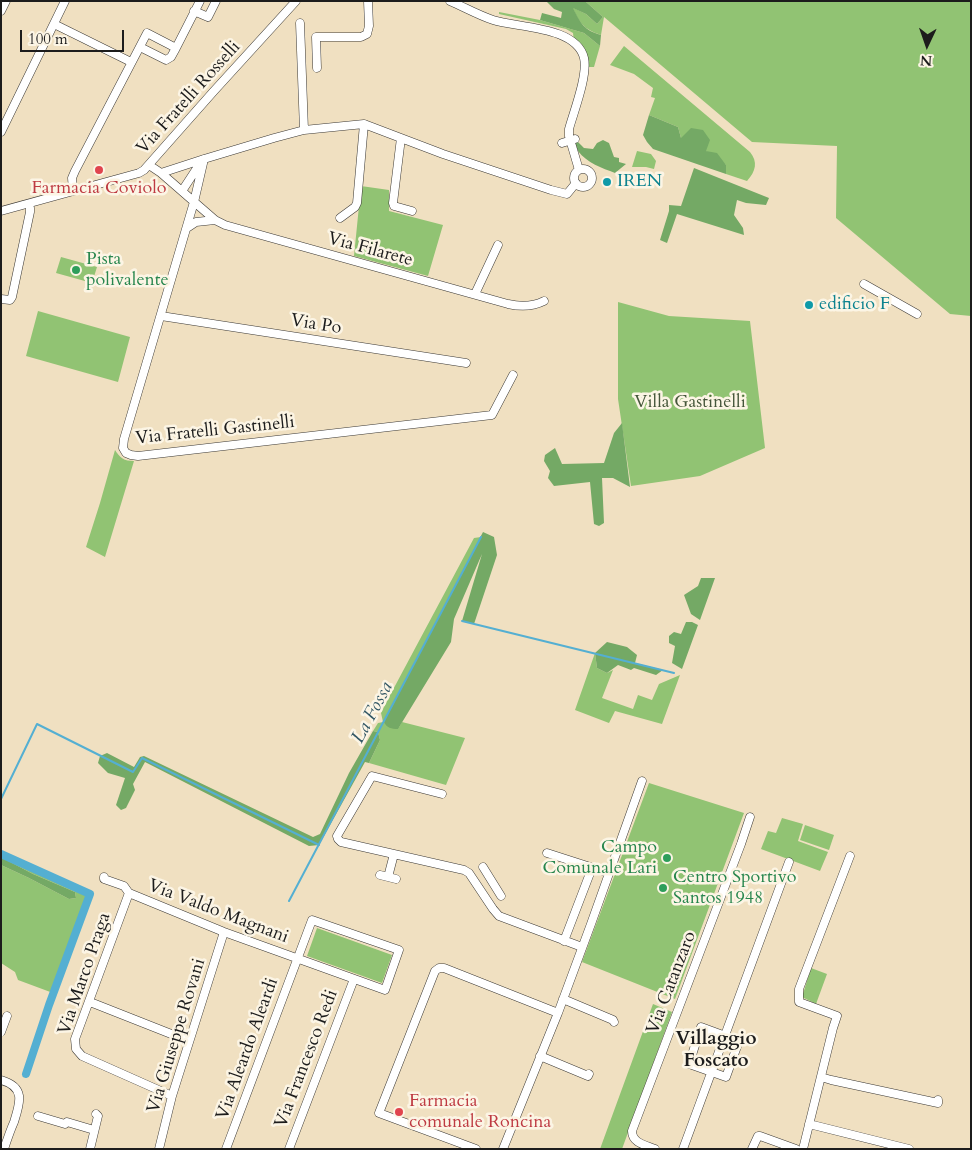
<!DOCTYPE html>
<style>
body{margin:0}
#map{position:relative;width:972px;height:1150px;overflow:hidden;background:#f0e0c1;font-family:Cardo,serif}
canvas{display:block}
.frame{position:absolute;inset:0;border:2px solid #1c1c1c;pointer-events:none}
.north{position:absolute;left:902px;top:20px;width:50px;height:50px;-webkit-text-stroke:4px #fcf5e5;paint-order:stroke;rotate:183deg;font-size:14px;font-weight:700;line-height:20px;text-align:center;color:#1c1c1c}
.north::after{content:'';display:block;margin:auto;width:18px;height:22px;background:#1c1c1c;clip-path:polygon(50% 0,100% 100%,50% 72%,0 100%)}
.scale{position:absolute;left:20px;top:30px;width:104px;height:22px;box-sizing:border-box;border:2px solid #1c1c1c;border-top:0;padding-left:6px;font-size:15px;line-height:18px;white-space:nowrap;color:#1c1c1c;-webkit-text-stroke:4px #fcf5e5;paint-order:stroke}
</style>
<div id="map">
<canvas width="972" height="1150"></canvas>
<div class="frame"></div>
<div class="north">N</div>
<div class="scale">100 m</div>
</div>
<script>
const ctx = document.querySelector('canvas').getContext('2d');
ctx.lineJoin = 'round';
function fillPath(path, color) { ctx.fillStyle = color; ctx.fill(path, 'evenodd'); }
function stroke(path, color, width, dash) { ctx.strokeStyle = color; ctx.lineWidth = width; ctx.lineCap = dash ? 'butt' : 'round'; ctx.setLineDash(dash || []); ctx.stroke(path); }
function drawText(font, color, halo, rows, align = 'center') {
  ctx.font = font + ' Cardo,serif'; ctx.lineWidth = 5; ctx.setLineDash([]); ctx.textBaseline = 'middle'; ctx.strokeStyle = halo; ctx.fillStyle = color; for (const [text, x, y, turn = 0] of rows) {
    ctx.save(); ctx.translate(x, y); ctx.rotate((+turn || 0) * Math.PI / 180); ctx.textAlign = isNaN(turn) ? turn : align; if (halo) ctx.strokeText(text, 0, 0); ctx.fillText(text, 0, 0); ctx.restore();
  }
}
const green = new Path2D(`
 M585,1h386v315l-21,-2 -114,-96 1,-72 -85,-4 -148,-125 -3,18c-18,-6 -21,-12 -29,-28l14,7 11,10 6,-7z
 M499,12l41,8 44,13 16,13 -6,21h-9l-11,-25 -1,-9 -7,-4 -67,-15z
 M624,46l126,106c8,10 6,19 -3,29l-21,-7v-9l-20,-14 -25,-13 -3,-11 -29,-12 6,-17 -4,-1 2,-9 -19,-14 -24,-9z
 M637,151l14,3 5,7 -2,8 -8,-2h-14z
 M361,186l28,4v21l54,14 -15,51 -74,-20z
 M61,257l36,10 -5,16 -36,-10z
 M618,302l51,14 81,5 15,127 -65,28 -69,10 -13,-87z
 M38,311l92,26 -12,45 -92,-26z
 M115,450c5,8 9,11 19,11l-29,96 -19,-10 14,-44z
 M481,537l-83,192 4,-7 63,16 -19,47 -77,-22 11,-23 -2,-8 -5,-1 5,-8 5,-1 -2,-9 7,-14 86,-161z
 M595,653l2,15 10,5 6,-3 -11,28 31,11 5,-14 14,5 7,-16 21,-9 -18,49 -47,-13 -6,12 -34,-13z
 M649,783l95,30 -69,186 -93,-37z
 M782,818l21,6 -5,17 30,11 -8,19 -59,-22 7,-18 8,2z
 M805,825l29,10 -5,15 -29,-10z
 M1,854l89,40 -37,99 -35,-13 -3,-8 -14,-9v-98l28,13 40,21 7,-1 -1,-6 -42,-18 -32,-17z
 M317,928l75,27 -10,28 -75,-27z
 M811,968l16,6 -11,30 -14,-7z
 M653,1004l19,8 -50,137h-22z`);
const forest = new Path2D(`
 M546,1h39l18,16 -6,7 -11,-10 -13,-6c8,16 11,22 28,27l-1,11 -16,-13 -44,-13 2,-7 19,5 1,-6 -8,-3z
 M649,115l29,12 3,11 10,-10 12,2 7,10 -4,11 11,2 9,12v9l-73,-25 -6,-7 -4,-7z
 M575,139l9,9 9,1 4,-6 6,-3 6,3 5,14 5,1v4l7,2 -11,9c-13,-5 -28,-10 -37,-22 -2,-3 -2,-8 -3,-12z
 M694,168l75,30 -3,7 -20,-2 -9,-3 -3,15 9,13 1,7 -67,-21 -10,29 -7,-3 9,-29v-6l12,1z
 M622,423l8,64 -17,-9h-11l2,45 -5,3 -5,-2 -4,-42 -36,4 -6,-8 2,-7 -6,-10 1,-6 10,-7 7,16 42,-1 10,-30z
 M483,532l11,5 3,18 -23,69 -12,-3 20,-67 -28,65 -3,23 -53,87c-7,0 -11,-1 -14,-7z
 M701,578h14l-15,42 -9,-6 -7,-19 14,-9z
 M686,622h6l6,3 -16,44 -10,-6 3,-17 -6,-3v-7l5,-4 7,2z
 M607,642l20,5 10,8 -2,8 28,7 -7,5 -22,-7 -3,2 -13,-5 -11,8 -10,-5 -2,-15z
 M373,731l5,1 2,8 -11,23 -4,-1 -46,83 -10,1 -164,-84 -12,22 2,6 -9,18 -5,2 -5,-5 9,-27 -17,-5 -10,-10 2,-7 7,-3 27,14 6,-10 4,-1 169,81 7,-3 29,-61z
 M1,857l32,17 42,18 1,6 -7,1 -40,-21 -28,-13z`);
const stream = new Path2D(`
 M462,621l212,52
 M1,799l36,-75 96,48 9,-14 177,87
 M289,901l192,-364`);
const canal = new Path2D(`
 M1,854l89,40 -41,111 -23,69`);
const minor = new Path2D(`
 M450,1c14,6 28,14 43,19 25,8 83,6 91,38 4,17 -10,53 -15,71v7l10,34
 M1,11l5,-10
 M194,11l14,6 8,-16
 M300,23l4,107
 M54,24l77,38
 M176,48l24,-47
 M317,68l-1,-31h45l6,-3 2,-8 -1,-25
 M1,132l64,-131
 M401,138l-8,65 1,3 18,5
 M562,143l13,-4
 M204,159l-10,43 -70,237 -1,9 3,5 5,2 7,1 354,-41 21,-40
 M149,165l12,8 54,47 10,5 283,79c13,3 24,3 36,-3
 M574 178a9 9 0 1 1 18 0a9 9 0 1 1-18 0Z
 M161,173l43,-14 70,-21 30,-8 60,-6 79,30 108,36 16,4 9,-11
 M73,191l-1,-13 3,-7 72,-138 29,15 -5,9 -5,3 -26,-13
 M182,191l19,-29
 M1,211l138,-38 5,-3 69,-78 83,-91
 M340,218l15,-11 2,-4 7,-79
 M187,228l9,-6 19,-2
 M864,284l53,30
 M475,294l23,-49
 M1,299l9,1 2,-3 18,-85v-4l-1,-4
 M161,316l305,47
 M442,794l-70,-18 -35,60 1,3 3,3 123,28 5,3 24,36 6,7 83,31
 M547,853l62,20
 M483,867l18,29
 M380,875l16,4
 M104,877v2l20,7 5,7 -54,146 1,10 6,7 90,40
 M388,877l6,-23
 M129,893l95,39 161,58 14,-40 -87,-30 -86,229
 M564,941l28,-73
 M563,999l50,21 1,2
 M90,1002l99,39
 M701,1027l38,14 -13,36 -37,-13z
 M1,1032l6,-16
 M540,1056l48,20 1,-2
 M821,1077l10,3 107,23v-3
 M1,1080c25,7 19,23 13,42 -4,9 -7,18 -10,27
 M38,1116l27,8 2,-2 27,8
 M809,1124l100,25
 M90,1149l8,-33 -2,-2
 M159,1149l13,-53 52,-164
 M289,1149l65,-170
 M476,1149l-97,-36 56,-142 4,-3h5l114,45
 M503,1149l55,-136 33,-89 51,-143
 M655,1149c-10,-4 -23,-6 -23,-18l109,-287 9,-27
 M683,1149l106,-287
 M752,1149l6,-13h2l36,13
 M803,1149l30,-121 4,-12 -38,-14v-13l51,-133`);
const markers = [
 [99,170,5,"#e0444e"],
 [607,182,5,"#0f9aa8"],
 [76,270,5,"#2e9e5b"],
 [809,305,5,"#0f9aa8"],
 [667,858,5,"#2e9e5b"],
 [663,888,5,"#2e9e5b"],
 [399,1112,5,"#e0444e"]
];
const streetNames = [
 ["Via Fratelli Rosselli",189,98,-48],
 ["Via Filarete",370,250,15],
 ["Via Po",316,325,9],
 ["Via Fratelli Gastinelli",215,431,-6],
 ["Via Valdo Magnani",218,912,21],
 ["Via Marco Praga",85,974,-71],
 ["Via Catanzaro",672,983,-69],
 ["Via Giuseppe Rovani",177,1036,-73],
 ["Via Aleardo Aleardi",248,1049,-70],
 ["Via Francesco Redi",307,1059,-69]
];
const cultureNames = [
 ["IREN",617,182],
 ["edificio F",819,305]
];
const healthNames = [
 ["Farmacia Coviolo",99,189],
 ["Farmacia",409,1102,"left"],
 ["comunale Roncina",409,1123,"left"]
];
const leisureNames = [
 ["Pista",86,260],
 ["polivalente",86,281],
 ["Campo",657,848,"right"],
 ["Comunale Lari",657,869,"right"],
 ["Centro Sportivo",673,878],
 ["Santos 1948",673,899]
];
const parkNames = [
 ["Villa Gastinelli",690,403]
];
const waterNames = [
 ["La Fossa",373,713,-62]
];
const neighbourhoodNames = [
 ["Villaggio",716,1040],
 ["Foscato",716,1062]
];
fillPath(green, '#91c373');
fillPath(forest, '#74a965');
stroke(stream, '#54afd2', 2);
stroke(canal, '#54afd2', 8);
stroke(minor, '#3c3935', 9);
stroke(minor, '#fff', 8);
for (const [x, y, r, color] of markers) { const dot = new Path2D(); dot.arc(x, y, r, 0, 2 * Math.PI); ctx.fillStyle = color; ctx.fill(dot); stroke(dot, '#fcf5e5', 2); }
drawText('18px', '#1c1c1c', '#fcf5e5', streetNames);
drawText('18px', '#0d838f', '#fcf5e5', cultureNames, 'left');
drawText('18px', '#be3a42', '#fcf5e5', healthNames);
drawText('18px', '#27864d', '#fcf5e5', leisureNames, 'left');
drawText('18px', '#45563a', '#fcf5e5', parkNames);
drawText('italic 19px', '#325765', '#fcf5e5', waterNames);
drawText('bold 19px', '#1c1c1c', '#fcf5e5', neighbourhoodNames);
</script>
